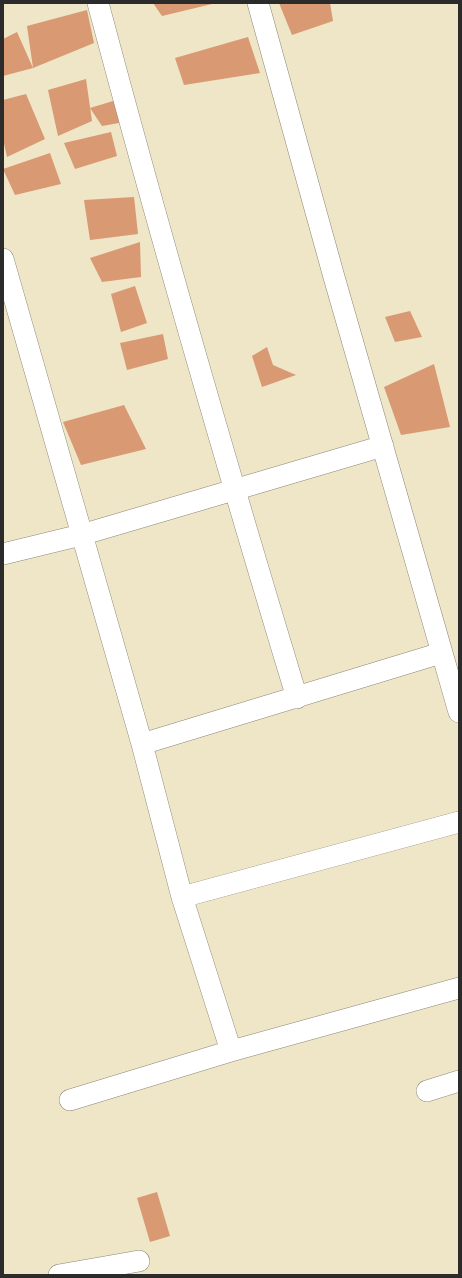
<!DOCTYPE html>
<style>
body{margin:0}
#map{position:relative;width:462px;height:1278px;overflow:hidden;background:#efe5c7;font-family:Itim,sans-serif}
canvas{display:block}
.frame{position:absolute;inset:0;border:4px solid #2b2b2b;pointer-events:none}
</style>
<div id="map">
<canvas width="462" height="1278"></canvas>
<div class="frame"></div>
</div>
<script>
const ctx = document.querySelector('canvas').getContext('2d');
ctx.lineJoin = 'round';
function fillPath(path, color) { ctx.fillStyle = color; ctx.fill(path, 'evenodd'); }
function stroke(path, color, width, dash) { ctx.strokeStyle = color; ctx.lineWidth = width; ctx.lineCap = dash ? 'butt' : 'round'; ctx.setLineDash(dash || []); ctx.stroke(path); }
const building = new Path2D(`
 M153,3h58l1,1 -50,12z
 M279,3h51l3,18 -41,14z
 M87,10l7,33 -61,25 -6,-42z
 M17,32l16,36 -30,8v-37z
 M248,37l12,36 -76,12 -9,-27z
 M86,79l6,42 -34,15 -10,-46z
 M26,94l19,45 -38,18 -4,-18v-39z
 M113,101l17,20 -28,5 -12,-18z
 M111,132l6,24 -42,13 -11,-26z
 M50,153l11,31 -46,11 -12,-26z
 M134,197l4,37 -48,6 -6,-40z
 M140,242l1,35 -39,5 -12,-24z
 M135,286l12,37 -26,9 -10,-38z
 M410,311l12,26 -27,5 -10,-25z
 M163,334l5,25 -41,11 -7,-27z
 M267,347l6,18 23,10 -34,12 -10,-31z
 M434,364l16,63 -49,8 -17,-48z
 M124,405l22,44 -65,16 -18,-43z
 M157,1192l13,44 -20,6 -13,-44z`);
const minor = new Path2D(`
 M98,3c62,233 129,464 199,695
 M258,3l76,274 125,435
 M3,259l139,485 40,153 49,154
 M3,554l78,-19 302,-89
 M142,744l299,-91
 M182,897l277,-75
 M427,1091l32,-10
 M70,1100l161,-49 228,-63
 M59,1275l80,-14`);
fillPath(building, '#d89973');
stroke(minor, '#8d8879', 22);
stroke(minor, '#fff', 21);
</script>
